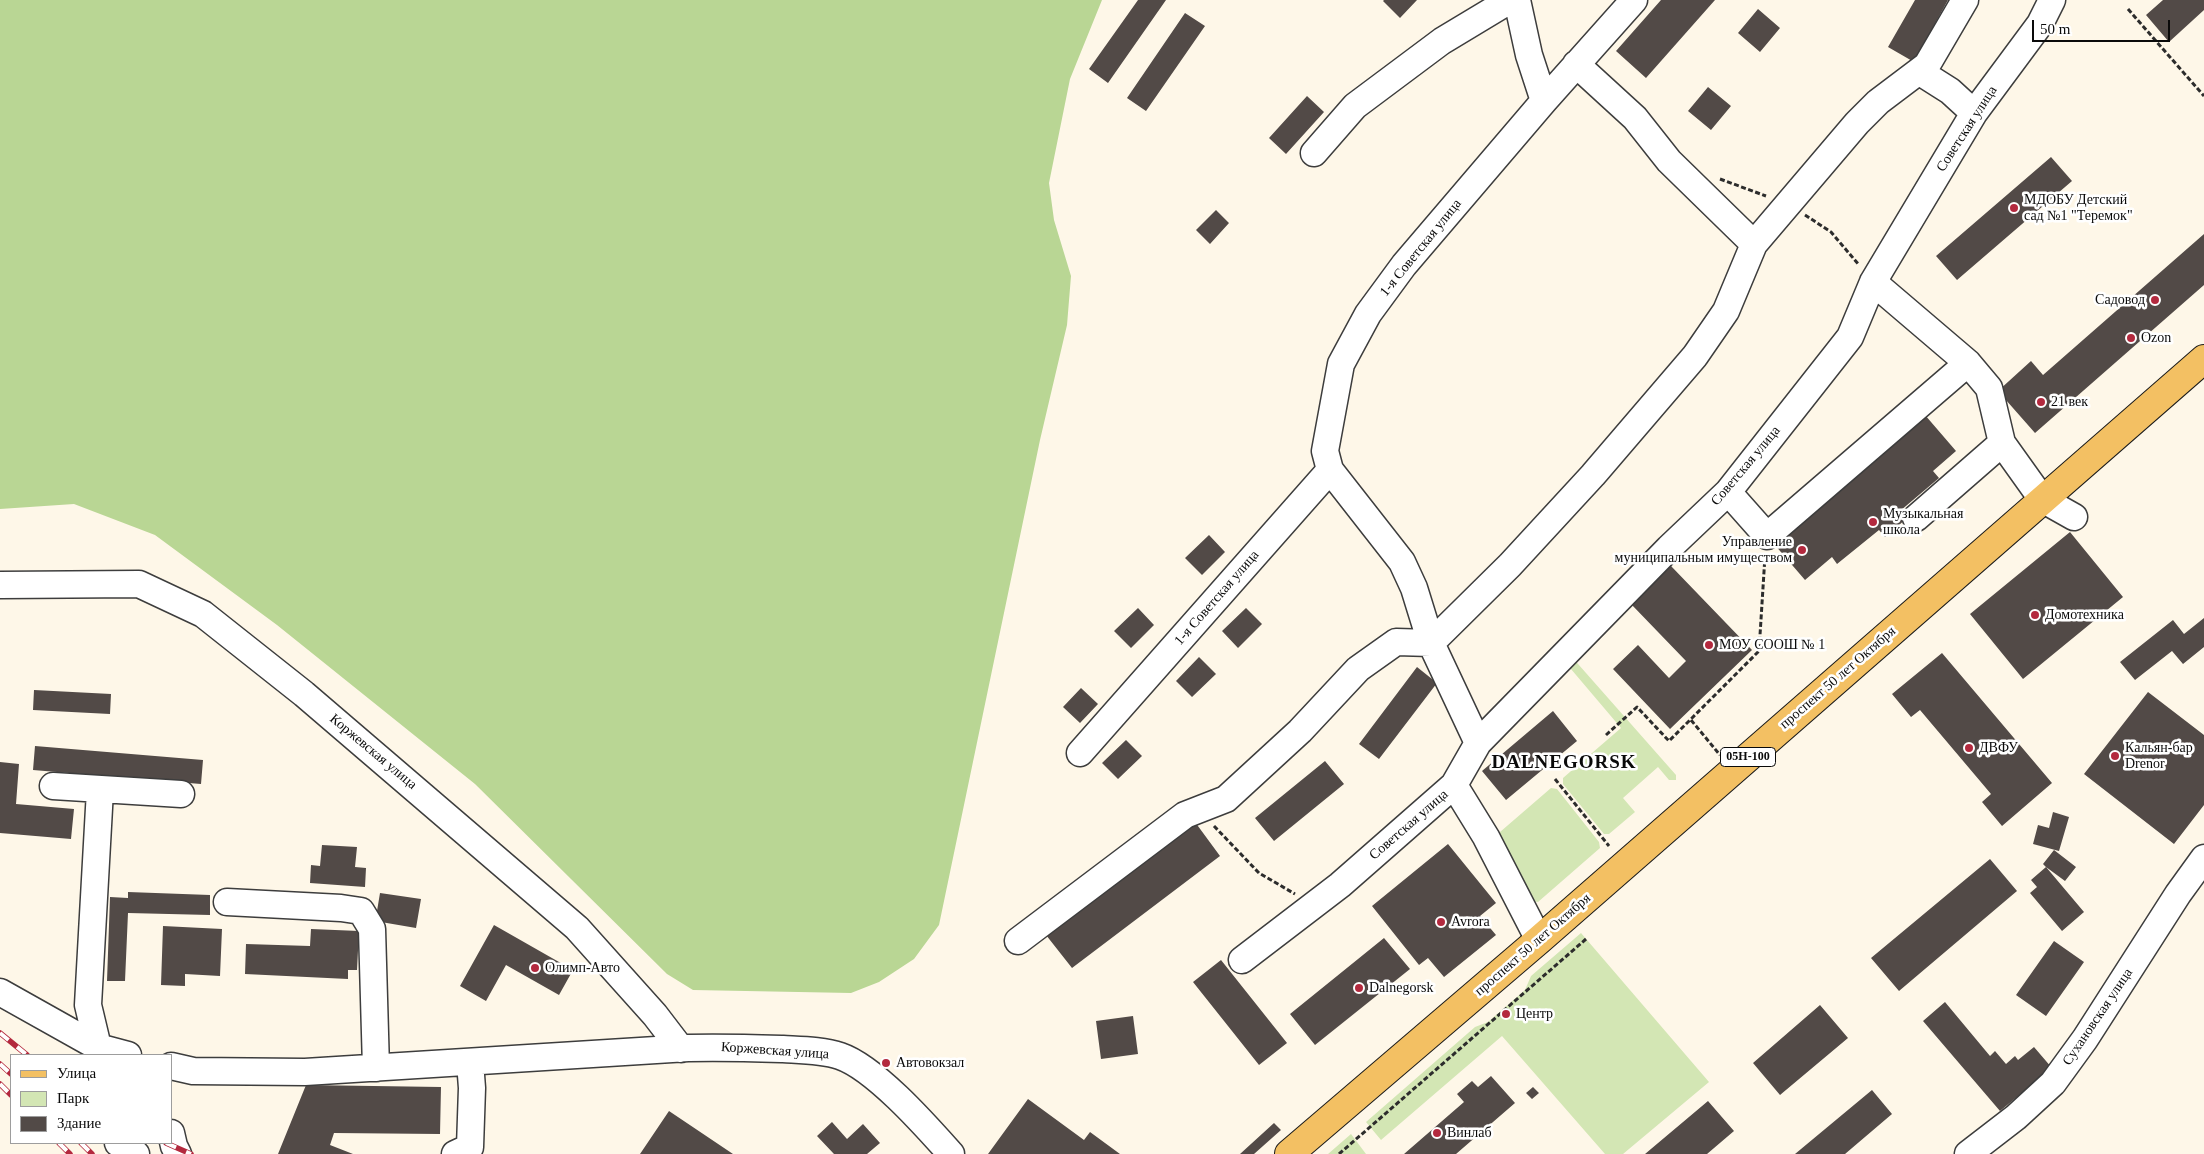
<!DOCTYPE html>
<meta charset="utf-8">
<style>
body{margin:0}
#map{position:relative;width:2204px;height:1154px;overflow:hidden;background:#fef7e8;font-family:Georgia,serif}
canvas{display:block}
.legend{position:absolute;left:10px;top:1054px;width:162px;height:90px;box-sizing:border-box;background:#fff;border:1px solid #9d9d9d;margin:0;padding:6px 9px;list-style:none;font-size:15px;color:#0a0a0a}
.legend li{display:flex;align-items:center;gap:10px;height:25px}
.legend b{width:25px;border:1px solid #9d9d9d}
.scale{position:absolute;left:2032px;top:20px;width:138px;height:22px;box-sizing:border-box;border:2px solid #0a0a0a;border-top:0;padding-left:6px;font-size:15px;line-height:18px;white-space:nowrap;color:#0a0a0a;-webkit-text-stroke:4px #fff;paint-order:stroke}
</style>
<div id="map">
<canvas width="2204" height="1154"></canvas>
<ul class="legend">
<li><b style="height:6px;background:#f3c063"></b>Улица</li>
<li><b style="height:14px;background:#d3e6b4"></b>Парк</li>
<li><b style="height:14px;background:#524a47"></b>Здание</li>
</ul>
<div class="scale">50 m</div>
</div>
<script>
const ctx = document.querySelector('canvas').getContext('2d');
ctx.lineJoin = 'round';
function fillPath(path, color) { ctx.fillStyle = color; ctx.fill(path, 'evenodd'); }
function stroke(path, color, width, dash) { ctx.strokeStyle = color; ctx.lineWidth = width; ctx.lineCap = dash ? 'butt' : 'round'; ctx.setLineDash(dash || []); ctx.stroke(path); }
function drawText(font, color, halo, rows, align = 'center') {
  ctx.font = font + ' Georgia,serif'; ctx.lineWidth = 5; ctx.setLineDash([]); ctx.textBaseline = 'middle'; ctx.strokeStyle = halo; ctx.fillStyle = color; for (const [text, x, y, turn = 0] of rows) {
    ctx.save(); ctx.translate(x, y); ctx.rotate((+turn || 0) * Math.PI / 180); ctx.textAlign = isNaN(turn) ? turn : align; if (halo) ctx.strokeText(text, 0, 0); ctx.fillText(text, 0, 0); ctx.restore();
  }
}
const green = new Path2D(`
 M1571,656l105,119v5h-7l-11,-13 -35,31 12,14 -26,22h-5l-41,-50v-6l58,-50 -56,-66z
 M1551,788l6,1 42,53 1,6 -62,54 -7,-1 -34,-60 3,-9z
 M1581,933l128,149 -86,72h-18l-103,-118 -121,104 -15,-18 109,-95 13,-5 37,-32 6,-14z
 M1351,1134l15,20h-38z`);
const forest = new Path2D(`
 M0,0h1102l-32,79 -21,104 5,37 17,56 -4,49 -27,115 -101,485 -25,34 -35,23 -28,11 -158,-3 -26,-16 -192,-190 -198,-159 -122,-90 -81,-31 -74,5z`);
const building = new Path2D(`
 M1138,0h28l-58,83 -19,-14z
 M1384,0h33l-17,18 -17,-17z
 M1661,0h54l-69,78 -30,-27z
 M1915,0h33l-34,62 -26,-15z
 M2163,0h41v10l-35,32 -23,-27z
 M1758,9l22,19 -20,24 -22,-19z
 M1185,13l20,13 -59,85 -19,-13z
 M1708,87l23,19 -20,24 -23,-19z
 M1307,96l17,16 -38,42 -17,-16z
 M2051,157l21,24 -115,99 -21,-24z
 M1216,210l13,13 -19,21 -14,-14z
 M2204,234v51l-169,148 -37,-42 33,-30 12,14z
 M1925,415l31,36 -23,20 6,7 -39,33 6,8 -21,18 -6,-7 -42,34 -5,-7 -27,23 -31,-36z
 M2070,532l53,65 -100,82 -53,-65z
 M1209,535l16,17 -23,23 -17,-17z
 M1671,566l81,84 -82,79 -57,-60 25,-24 31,33 17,-17 -55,-57z
 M1138,608l16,17 -23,23 -17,-17z
 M1246,608l16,16 -24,24 -16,-17z
 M2204,618v29l-21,17 -11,-13 -37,29 -15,-18 53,-42 11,14z
 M1942,653l110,130 -50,43 -20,-24 9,-8 -71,-84 -9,7 -19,-23z
 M1199,657l17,17 -24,23 -16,-16z
 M1417,667l20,16 -58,76 -20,-15z
 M1081,688l17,16 -18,19 -17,-16z
 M34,690l77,4 -1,20 -77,-4z
 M2148,692l56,43v70l-30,39 -90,-70z
 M1553,711l24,30 -71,59 -24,-29z
 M1126,740l16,16 -24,23 -16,-16z
 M35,746l168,14 -2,24 -168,-14z
 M1325,761l19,23 -70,57 -19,-23z
 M0,762l19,2 -3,40 58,5 -3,30 -71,-6z
 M2053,812l16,5 -10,34 -26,-7 5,-19 11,3z
 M1195,822l25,34 -148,112 -26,-33z
 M1448,844l48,59 -16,13 16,19 -52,42 -16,-19 -9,7 -47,-59z
 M322,845l35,2 -2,20 11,1 -1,19 -55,-4 1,-18 9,1z
 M2054,850l22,17 -11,14 -19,-14 38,45 -22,19 -32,-38 7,-6 -6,-7 15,-13 -3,-3z
 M1990,859l27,32 -118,100 -28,-33z
 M128,892l82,3v20l-82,-2 -3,68h-18l3,-84 18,1z
 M380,893l41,6 -5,29 -35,-6v-5h-5z
 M494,925l79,45 -14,25 -53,-30 -20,36 -26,-15z
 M163,926l59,3 -2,47 -35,-2v12l-24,-1z
 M311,929l48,2 -2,39h-9v9l-103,-5 1,-30 64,2z
 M1384,938l26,31 -95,76 -25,-31z
 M2054,941l30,21 -38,54 -30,-21z
 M1221,960l66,83 -28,22 -66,-83z
 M1945,1002l45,54 5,-5 11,13 9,-8 3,4 16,-13 18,21 -52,43 -77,-90z
 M1820,1005l28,33 -68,57 -27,-32z
 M1133,1016l5,38 -37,5 -5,-38z
 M1491,1076l24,27 -59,51h-52l60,-52 -7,-8 15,-13 6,6z
 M306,1085l135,2 -1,47 -106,-1 -4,12 23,9h-75z
 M1533,1087l6,6 -7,6 -6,-6z
 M1872,1090l20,24 -47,40h-50z
 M1028,1099l56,41 6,-8 30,22h-132z
 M1708,1101l26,30 -27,23h-62z
 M669,1111l64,43h-93z
 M832,1122l15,17 16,-15 17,19 -13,11h-33l-17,-18z
 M1274,1123l7,7 -27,24h-14z`);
const path = new Path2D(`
 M2128,9l76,87
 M1720,179l46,17
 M1805,215l26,17 28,33
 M1691,720l29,35
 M1606,735l31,-28 32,34 90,-90 6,-95
 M1555,779l54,67
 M1214,826l45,47 36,21
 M1339,1154l247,-215`);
const minor = new Path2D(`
 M1517,0l12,55 15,46
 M1576,64l59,54 34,43 85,83
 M1920,72l30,19 24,22
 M1314,153l41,-47 87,-65 68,-41
 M1873,282l95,81 21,25 13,55 40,56 32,18
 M1330,470l72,92 12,26 17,55 47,100
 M1728,492l39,44 201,-173
 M1916,518l86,-75
 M0,585l139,-1 64,30 101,80 273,234 78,87 26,34
 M1080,753l250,-283 -5,-19 16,-87 27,-50 36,-49 140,-164 90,-101
 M1454,785l32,52 53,103
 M53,786l128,8
 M227,902l114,6 20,3 11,18 4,139
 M1018,941l167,-126 41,-16 74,-68 58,-62 38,-27 35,1 79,-78 83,-90 102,-119 31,-45 28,-67 103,-121 21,-21 49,-37 38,-65
 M1242,960l98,-75 114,-100 24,-42 191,-195 59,-56 122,-155 23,-55 101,-169 66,-89 12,-24
 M0,992l98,55 30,8
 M98,1047l-10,-42 12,-215
 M171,1066l22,5 112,1 383,-24c32,-1 63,0 95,1 18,1 40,1 57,7 35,12 86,70 111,98
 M171,1133l3,13 4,8
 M118,1143l18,11
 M455,1154l15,-7 2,-59 -2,-26
 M1968,1154l48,-37 37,-34 32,-44 93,-145 26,-36`);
const major = new Path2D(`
 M1289,1154l250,-214 665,-581`);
const rail = new Path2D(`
 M0,1033l27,22
 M0,1064l11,10
 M0,1084l11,11
 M59,1143l11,11
 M81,1143l11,11
 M166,1143l25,11`);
const markers = [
 [2014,208,5,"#b3293e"],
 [2155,300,5,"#b3293e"],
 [2131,338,5,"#b3293e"],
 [2041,402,5,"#b3293e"],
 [1873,522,5,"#b3293e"],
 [1802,550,5,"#b3293e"],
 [2035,615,5,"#b3293e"],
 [1709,645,5,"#b3293e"],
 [1969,748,5,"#b3293e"],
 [2115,756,5,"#b3293e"],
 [1441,922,5,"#b3293e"],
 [535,968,5,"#b3293e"],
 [1359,988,5,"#b3293e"],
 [1506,1014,5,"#b3293e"],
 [886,1063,5,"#b3293e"],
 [1437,1133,5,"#b3293e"]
];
const shields = [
 [1748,757,55]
];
const shieldNames = [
 ["05Н-100",1748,757]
];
const streetNames = [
 ["Советская улица",1967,129,-57],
 ["1-я Советская улица",1421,248,-51],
 ["Советская улица",1746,466,-50],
 ["1-я Советская улица",1217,598,-49],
 ["проспект 50 лет Октября",1838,678,-41],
 ["Коржевская улица",373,752,40],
 ["Советская улица",1409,825,-41],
 ["проспект 50 лет Октября",1533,945,-41],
 ["Сухановская улица",2098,1017,-56],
 ["Коржевская улица",775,1051,4]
];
const poiNames = [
 ["МДОБУ Детский",2024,200],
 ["сад №1 \"Теремок\"",2024,216],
 ["Садовод",2145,300,"right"],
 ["Ozon",2141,338],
 ["21 век",2051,402],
 ["Музыкальная",1883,514],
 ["школа",1883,530],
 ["Управление",1792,542,"right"],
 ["муниципальным имуществом",1792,558,"right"],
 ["Домотехника",2045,615],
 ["МОУ СООШ № 1",1719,645],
 ["ДВФУ",1979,748],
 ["Кальян-бар",2125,748],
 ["Drenor",2125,764],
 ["Avrora",1451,922],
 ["Олимп-Авто",545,968],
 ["Dalnegorsk",1369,988],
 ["Центр",1516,1014],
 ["Автовокзал",896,1063],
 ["Винлаб",1447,1133]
];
const districtNames = [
 ["DALNEGORSK",1564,763]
];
fillPath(green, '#d3e6b4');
fillPath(forest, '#b9d694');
fillPath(building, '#524a47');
stroke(minor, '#3d3d3d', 29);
stroke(major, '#1b1b1b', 30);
stroke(path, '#2c2c2c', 3, [5, 2.5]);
stroke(minor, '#fff', 26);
stroke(major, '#f3c063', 28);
stroke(rail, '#b3293e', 5.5);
stroke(rail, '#fff', 4, [11]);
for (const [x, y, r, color] of markers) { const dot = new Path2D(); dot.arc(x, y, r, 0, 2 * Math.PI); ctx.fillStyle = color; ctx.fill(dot); stroke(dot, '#fff', 2); }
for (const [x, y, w] of shields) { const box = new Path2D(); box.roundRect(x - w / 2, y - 9.5, w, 19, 4); ctx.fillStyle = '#fff'; ctx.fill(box); stroke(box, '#0a0a0a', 1); }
drawText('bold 12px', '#0a0a0a', null, shieldNames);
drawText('14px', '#0a0a0a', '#fff', streetNames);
drawText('14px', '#0a0a0a', '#fff', poiNames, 'left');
ctx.letterSpacing = '1px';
drawText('bold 19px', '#0a0a0a', '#fff', districtNames);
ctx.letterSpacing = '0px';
</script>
